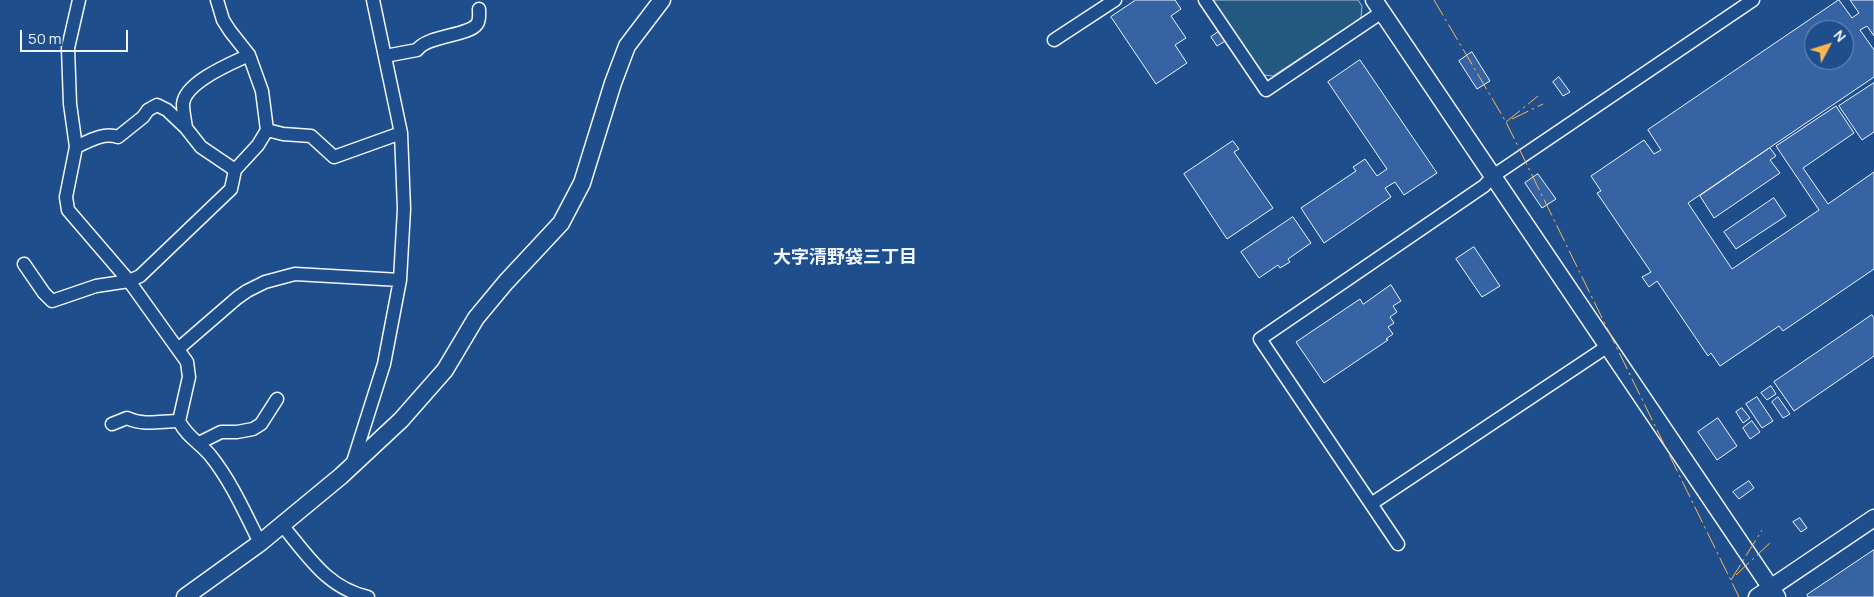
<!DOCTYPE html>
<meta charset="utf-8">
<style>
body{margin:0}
#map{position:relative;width:1874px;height:597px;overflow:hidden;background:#1f4e8c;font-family:Manrope,sans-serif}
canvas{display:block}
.north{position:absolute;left:1804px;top:20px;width:50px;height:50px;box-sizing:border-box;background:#1f4e8c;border:1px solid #7391ba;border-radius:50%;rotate:50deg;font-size:14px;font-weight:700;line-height:20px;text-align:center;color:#f2f6ff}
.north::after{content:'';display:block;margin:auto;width:18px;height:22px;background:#ffb74d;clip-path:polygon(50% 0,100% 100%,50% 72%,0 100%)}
.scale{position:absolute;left:20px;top:30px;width:108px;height:22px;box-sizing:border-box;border:2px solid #f2f6ff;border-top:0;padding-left:6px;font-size:15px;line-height:18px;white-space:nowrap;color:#f2f6ff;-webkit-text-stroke:4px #1f4e8c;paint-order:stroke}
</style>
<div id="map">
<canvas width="1874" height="597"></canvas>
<div class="north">N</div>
<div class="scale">50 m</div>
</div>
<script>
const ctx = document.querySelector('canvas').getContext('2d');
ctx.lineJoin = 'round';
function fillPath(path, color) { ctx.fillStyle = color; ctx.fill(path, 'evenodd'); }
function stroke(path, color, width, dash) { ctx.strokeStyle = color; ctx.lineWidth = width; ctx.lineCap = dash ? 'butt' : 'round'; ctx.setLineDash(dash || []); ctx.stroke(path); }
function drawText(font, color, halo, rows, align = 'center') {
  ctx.font = font + ' Manrope,"Noto Sans JP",sans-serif'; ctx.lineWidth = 4; ctx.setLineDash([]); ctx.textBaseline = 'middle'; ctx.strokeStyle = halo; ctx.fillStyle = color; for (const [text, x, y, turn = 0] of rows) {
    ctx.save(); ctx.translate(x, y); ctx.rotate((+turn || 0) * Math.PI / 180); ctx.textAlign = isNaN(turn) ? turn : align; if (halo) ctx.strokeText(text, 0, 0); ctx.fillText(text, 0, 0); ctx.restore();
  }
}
const green = new Path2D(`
 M1212,0h146l4,6 -1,12 -88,58 -9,-1z`);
const building = new Path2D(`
 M1136,0h39l6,9 -10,7 15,22 -11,7 12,18 -31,21 -45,-67z
 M1839,0l13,18 7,-5 -9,-13h24v36l-7,-10 -7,4 14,20v27l-186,126 44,66 87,-59 -43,-64 60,-40 18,27 -51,35 25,36 46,-32v97l-91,62 -4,-5 -59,40 -9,-13 -3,3 -51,-75 -8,6 -7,-10 9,-5 -54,-79 4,-2 -10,-15 53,-36 10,14 7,-4 -13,-20zM1814,30h30v30h-30z
 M1221,30l6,10 -10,6 -6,-9z
 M1472,52l18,29 -13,8 -18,-28z
 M1360,60l77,113 -33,22 -9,-13 -10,6 6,9 -67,46 -23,-35 55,-37 -3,-4 12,-8 12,17 10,-7 -59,-87z
 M1559,77l11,15 -7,4 -10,-14z
 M1874,83v49l-12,8 -23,-34z
 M1233,141l6,8 -5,3 39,56 -46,31 -43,-65z
 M1770,148l6,8 -6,4 10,13 -66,45 -14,-22z
 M1538,174l18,25 -14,9 -17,-25z
 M1774,198l12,18 -50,33 -12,-17z
 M1293,217l18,26 -23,16 2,3 -10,6 -2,-3 -19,13 -18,-26z
 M1474,247l26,39 -18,11 -26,-38z
 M1391,285l10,16 -8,5 4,6 -7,5 4,6 -6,4 5,7 -7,5 2,1 -64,43 -28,-41 64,-43 3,5z
 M1872,315l2,3v38l-80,55 -20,-29z
 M1771,386l5,8 -9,6 -6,-7z
 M1757,397l16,24 -11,7 -16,-24z
 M1778,397l12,17 -7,4 -11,-16z
 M1742,408l8,10 -7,5 -7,-11z
 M1718,418l19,28 -20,14 -19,-28z
 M1752,421l8,11 -10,7 -7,-11z
 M1749,481l5,7 -15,11 -6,-7z
 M1800,518l7,10 -6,4 -8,-10z
 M1874,550v47h-66l-1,-2z`);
const minor = new Path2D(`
 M79,0l-11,48 2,56 6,43 -10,50 2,13 61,71 58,81 2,15 -10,44c8,16 20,21 31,34 21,26 35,58 50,88
 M1205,0l61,90 116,-78
 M1054,40l61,-40
 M385,56l32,-6c11,-15 52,-14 60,-26 3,-4 2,-10 2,-15
 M186,128c-1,-8 -3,-16 -3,-24 2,-22 49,-41 66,-49
 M267,130l16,4 28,2 23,21 67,-24
 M76,147c13,-6 27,-15 42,-10l25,-20 5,-7 9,-5 10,5 19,18 15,19 34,23
 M24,264l20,29 8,8 44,-15 33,-5 11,-5 91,-87 4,-19 23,-25 9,-15 -5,-39 -13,-36 -19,-24 -7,-11 -6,-20
 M178,349l59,-51 10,-7 18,-9 30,-8 105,6
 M112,424l15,-6c17,8 34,3 52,3
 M199,443l22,-11h16l16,-3 8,-5 16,-25
 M352,465l32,-101 16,-84 4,-71 -3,-76 -28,-133
 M1371,504l237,-158
 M282,525c26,31 45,63 86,72
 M1398,544l-138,-205 224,-153 9,-10 260,-176`);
const tertiary = new Path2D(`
 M1374,0l403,597
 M185,597l75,-54 81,-67 60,-56 44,-50 31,-52 30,-36 55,-59 21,-40 31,-100 14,-37 35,-46
 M1757,597l117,-79`);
const power = new Path2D(`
 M1434,0l72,122 233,475
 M1512,119l31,-15
 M1506,122l32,-26
 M1736,575l36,-34
 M1731,580l31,-50`);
const neighbourhoodNames = [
 ["大字清野袋三丁目",845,258]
];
fillPath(green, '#245a82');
stroke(green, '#a8bbd7', 1);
fillPath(building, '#3563a3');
stroke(building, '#f2f6ff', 1);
stroke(minor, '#f2f6ff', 15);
stroke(tertiary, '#f2f6ff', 19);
stroke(minor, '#1f4e8c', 12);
stroke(tertiary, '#1f4e8c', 16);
stroke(power, '#ffb74d', 1, [18, 4, 2.5, 4]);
drawText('bold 18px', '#f2f6ff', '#1f4e8c', neighbourhoodNames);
</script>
